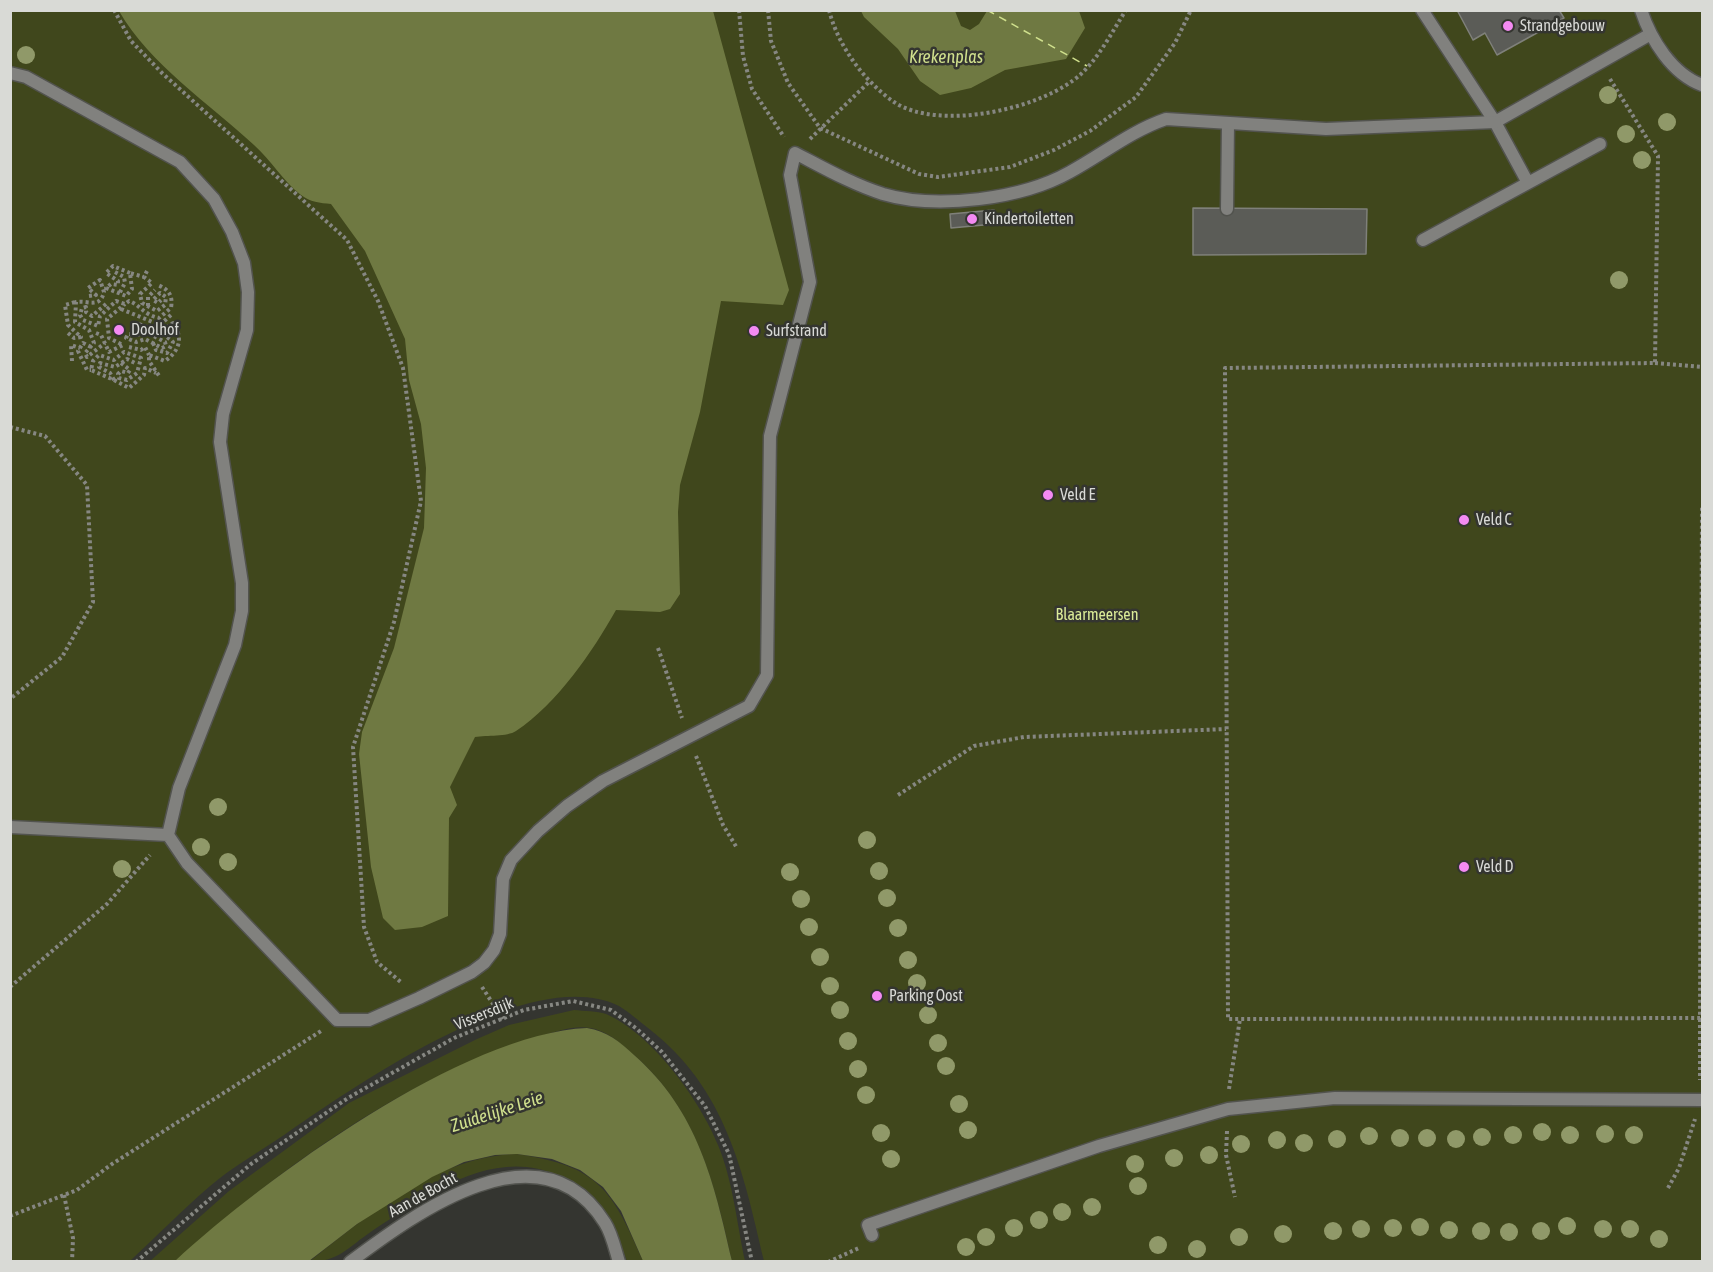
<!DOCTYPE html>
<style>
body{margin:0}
#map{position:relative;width:1713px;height:1272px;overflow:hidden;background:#343530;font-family:"Asap Condensed",sans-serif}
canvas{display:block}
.frame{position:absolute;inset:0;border:12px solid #d9dad6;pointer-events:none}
</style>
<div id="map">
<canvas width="1713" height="1272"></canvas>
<div class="frame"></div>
</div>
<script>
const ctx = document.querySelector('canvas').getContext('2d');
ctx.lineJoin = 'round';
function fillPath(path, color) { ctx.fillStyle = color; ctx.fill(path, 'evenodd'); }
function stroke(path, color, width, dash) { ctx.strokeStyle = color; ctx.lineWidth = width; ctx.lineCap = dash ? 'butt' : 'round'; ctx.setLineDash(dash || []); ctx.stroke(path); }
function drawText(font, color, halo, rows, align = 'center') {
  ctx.font = font + ' "Asap Condensed",sans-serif'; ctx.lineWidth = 5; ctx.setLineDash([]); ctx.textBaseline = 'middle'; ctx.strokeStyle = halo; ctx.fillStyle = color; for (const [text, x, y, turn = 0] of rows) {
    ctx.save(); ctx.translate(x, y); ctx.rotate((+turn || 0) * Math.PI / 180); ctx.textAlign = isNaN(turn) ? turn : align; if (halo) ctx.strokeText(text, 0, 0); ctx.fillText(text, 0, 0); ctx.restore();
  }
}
const green = new Path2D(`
 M11,11h1691v1250h-938c-21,-90 -38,-173 -116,-233 -9,-7 -19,-16 -29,-22 -88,-44 -264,80 -335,129 -25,17 -52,32 -75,52 -27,23 -53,50 -79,74h-119z
 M574,1010c10,1 23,1 32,4 46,20 94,86 112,131 15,36 19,79 27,116h-13c-17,-76 -35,-151 -97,-205 -11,-9 -22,-21 -37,-26 -18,-7 -40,1 -57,6 -101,29 -196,89 -278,152 -23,18 -46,36 -67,55 -6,5 -13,15 -20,18 -7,3 -20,0 -27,1l80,-71 120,-88 128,-64 32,-14z
 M517,1154c82,12 95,36 126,107h-16c-13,-38 -30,-68 -68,-85 -66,-31 -134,20 -187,55 -25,17 -32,30 -63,31 60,-48 129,-106 208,-108z`);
const water = new Path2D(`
 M119,11h594l76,279 -6,15 -62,-4 -21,111 -20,73 -2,27 2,82 -10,15 -10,3 -44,-2c-23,41 -59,94 -100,121 -9,6 -29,4 -41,6l-25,50 7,18 -8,13 -1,98 -26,11 -27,3 -12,-12 -12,-51 -12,-113 3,-22 32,-84 30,-120 2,-60 -5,-44 -12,-44 -4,-41 -40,-88 -34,-47c-11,-1 -21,-2 -30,-9 -18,-14 -30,-35 -47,-50 -45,-42 -104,-80 -135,-134z
 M861,11h94l6,15 9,4 9,-6 8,-13h92l6,17 -19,31 -61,11 -34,18 -31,7 -20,-14 -22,-32 -34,-32z
 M587,1028c20,3 33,14 47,27 64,56 80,127 98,206h-89l-22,-50 -18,-24 -23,-17 -28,-11 -35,-5 -22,1 -31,7 -32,15 -75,47 -48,37h-134c90,-83 289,-228 412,-233z`);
const ferry = new Path2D(`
 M987,10l100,56`);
const building = new Path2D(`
 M1457,10h102l5,8 -67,37 -12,-22 -12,7z
 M1193,208l174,1 -1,45 -173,1z
 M994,210l1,14 -44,4 -1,-14z`);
const path = new Path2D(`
 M114,10l17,31 31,32 185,167 31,61 25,67 18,133 -27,121 -41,125 11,180 13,35 25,21
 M739,10l4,46 9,33 32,48
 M768,10l3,31 17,42 32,45 99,46 19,3 72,-10 44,-17 36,-19 46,-34 39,-54 16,-33
 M829,10c9,36 35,71 65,92 45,30 149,7 187,-28 19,-18 31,-42 45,-64
 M1610,79l48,77 -3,207 -430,5 3,651 472,-1 2,-513
 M810,139l60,-58
 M147,271l-3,6 8,6 -12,11 2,9 15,8 8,-6 1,-8 -6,-4 -7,7 5,3 3,-3
 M115,272l9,5 1,6 -6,11
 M130,273l-17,-7 -7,7 12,8v4l-7,-1 -5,4 20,8 6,-7 -2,-16 14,4
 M89,296l7,-1 -8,-7 12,-8 4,12c-4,17 -16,8 -28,10l-1,20 14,8 5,13 -9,10 2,4 18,-14
 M106,304l-14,12 -6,-4v-5l-4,1 -2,7 3,5 15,6 2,-10 16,-15 9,3 4,-3c10,3 15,14 30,17l12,-10c2,-13 -2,-18 -13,-23
 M148,306v-9l7,-7
 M121,309l39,16 12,-11
 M139,324l13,5 -2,5 15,8 1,4 -4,2 -17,-9 -9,3 -10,-4 2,-4 10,1z
 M68,333l6,5 7,-1 -13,-12 -3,-20 10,-3
 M96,333l5,2 8,17 14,-7 -14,-7 -2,-19 18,-15
 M153,343l3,7 11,3 6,-11 -12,-10 12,-9c11,16 6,28 -8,38l-16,-6v6l11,16
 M91,347l-8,-4 -5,8 9,19h4
 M129,347l12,3 4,-3 4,8
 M72,361l-1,-16 9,3
 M121,363l9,7 -2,3 -7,-2 -3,3 1,4 8,2 10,-7 4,-15 -17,-6 -10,8 -15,-5 -6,6 -2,9 23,10 -4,-7 -11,-6 1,-4 15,4c4,-3 9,-5 12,-8l10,5
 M1655,363l47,4
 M114,380l15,8 15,-13 1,-7 11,5
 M10,427l35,9 42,49 6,117 -31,55 -52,42
 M658,648l24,70
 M696,756l27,69 14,23
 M898,795l76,-49 50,-9 202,-8
 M10,987l97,-83 43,-49
 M482,987l21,32
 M1700,1019v61
 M1229,1089l11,-70
 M1227,1131l-1,24 9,42
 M1668,1188l11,-20 16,-49
 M64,1195l9,43 -1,24
 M10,1216l67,-26 35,-26 209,-133
 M136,1262l115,-98 97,-66 106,-60 70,-28 49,-9 38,9 26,19 25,23 43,54 24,48 23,108
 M828,1262l31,-14`);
const service = new Path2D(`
 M1422,10l73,112 33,61
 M1495,122l154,-87
 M1227,209l1,-85
 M1423,240l177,-96
 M872,1235l-4,-10 231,-79 129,-37 107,-11 367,2`);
const pedestrian = new Path2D(`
 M10,73l16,4 154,85 34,37 18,33 12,31 4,29 -1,38 -24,84 -3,28 22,141v28l-7,34 -56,143 -11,47 19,28 150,157h32l50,-22 53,-26 12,-9 10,-13 6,-16 3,-55 8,-19 27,-29 29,-25 36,-25 146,-75 18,-31 3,-239 40,-154 -20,-107 5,-22c29,15 57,31 88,41 54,16 139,5 187,-22 33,-18 61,-41 96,-53l160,10 169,-7
 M10,827l158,8`);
const minor = new Path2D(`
 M1641,10c10,30 31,64 61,75
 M350,1262c67,-50 191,-141 255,-39 7,11 10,26 14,39`);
const trees = [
 [26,55],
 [1608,95],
 [1667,122],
 [1626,134],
 [1642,160],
 [1619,280],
 [218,807],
 [867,840],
 [201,847],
 [228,862],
 [122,869],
 [879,871],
 [790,872],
 [887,898],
 [801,899],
 [809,927],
 [898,928],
 [820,957],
 [908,960],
 [917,983],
 [830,986],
 [840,1010],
 [928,1015],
 [848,1041],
 [938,1043],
 [946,1066],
 [858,1069],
 [866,1095],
 [959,1104],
 [968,1130],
 [1542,1132],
 [881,1133],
 [1605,1134],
 [1513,1135],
 [1570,1135],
 [1634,1135],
 [1369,1136],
 [1482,1137],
 [1400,1138],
 [1427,1138],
 [1337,1139],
 [1456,1139],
 [1277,1140],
 [1304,1143],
 [1241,1144],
 [1209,1155],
 [1174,1158],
 [891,1159],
 [1135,1164],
 [1138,1186],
 [1092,1207],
 [1062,1212],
 [1039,1220],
 [1567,1226],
 [1420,1227],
 [1014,1228],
 [1393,1228],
 [1361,1229],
 [1603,1229],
 [1630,1229],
 [1449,1230],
 [1333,1231],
 [1481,1231],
 [1541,1231],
 [1509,1232],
 [1283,1234],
 [986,1237],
 [1239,1237],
 [1659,1239],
 [1158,1245],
 [966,1247],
 [1197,1249]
];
const markers = [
 [1508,26,6,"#f38af2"],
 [972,219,6,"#f38af2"],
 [119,330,6,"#f38af2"],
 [754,331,6,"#f38af2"],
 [1048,495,6,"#f38af2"],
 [1464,520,6,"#f38af2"],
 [1464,867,6,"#f38af2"],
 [877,996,6,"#f38af2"]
];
const poiNames = [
 ["Strandgebouw",1520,26],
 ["Kindertoiletten",984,219],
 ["Doolhof",131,330],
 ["Surfstrand",766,331],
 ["Veld E",1060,495],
 ["Veld C",1476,520],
 ["Veld D",1476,867],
 ["Parking Oost",889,996]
];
const parkNames = [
 ["Blaarmeersen",1097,615]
];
const streetNames = [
 ["Vissersdijk",484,1014,-22],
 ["Aan de Bocht",423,1195,-29]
];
const waterNames = [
 ["Krekenplas",946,57],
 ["Zuidelijke Leie",497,1112,-18]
];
fillPath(green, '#40471c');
fillPath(water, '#6f7942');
stroke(ferry, '#d0e08d', 1.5, [8, 6]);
fillPath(building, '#5b5c57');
stroke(building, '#7f807a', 1.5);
stroke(service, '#52534e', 15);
stroke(pedestrian, '#52534e', 15);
stroke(minor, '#52534e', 15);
stroke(path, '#868782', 4, [3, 3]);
stroke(service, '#81817e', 12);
stroke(pedestrian, '#81817e', 12);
stroke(minor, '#81817e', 12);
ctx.fillStyle = '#909969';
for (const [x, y] of trees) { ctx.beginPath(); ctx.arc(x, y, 9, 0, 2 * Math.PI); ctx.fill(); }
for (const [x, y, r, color] of markers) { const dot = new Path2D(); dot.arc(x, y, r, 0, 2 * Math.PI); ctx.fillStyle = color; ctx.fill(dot); stroke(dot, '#343530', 2); }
drawText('16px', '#d9dad6', '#343530', poiNames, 'left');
drawText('16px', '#dbeb97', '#343530', parkNames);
drawText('16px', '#d9dad6', '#343530', streetNames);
drawText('italic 18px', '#d0e08d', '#343530', waterNames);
</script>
